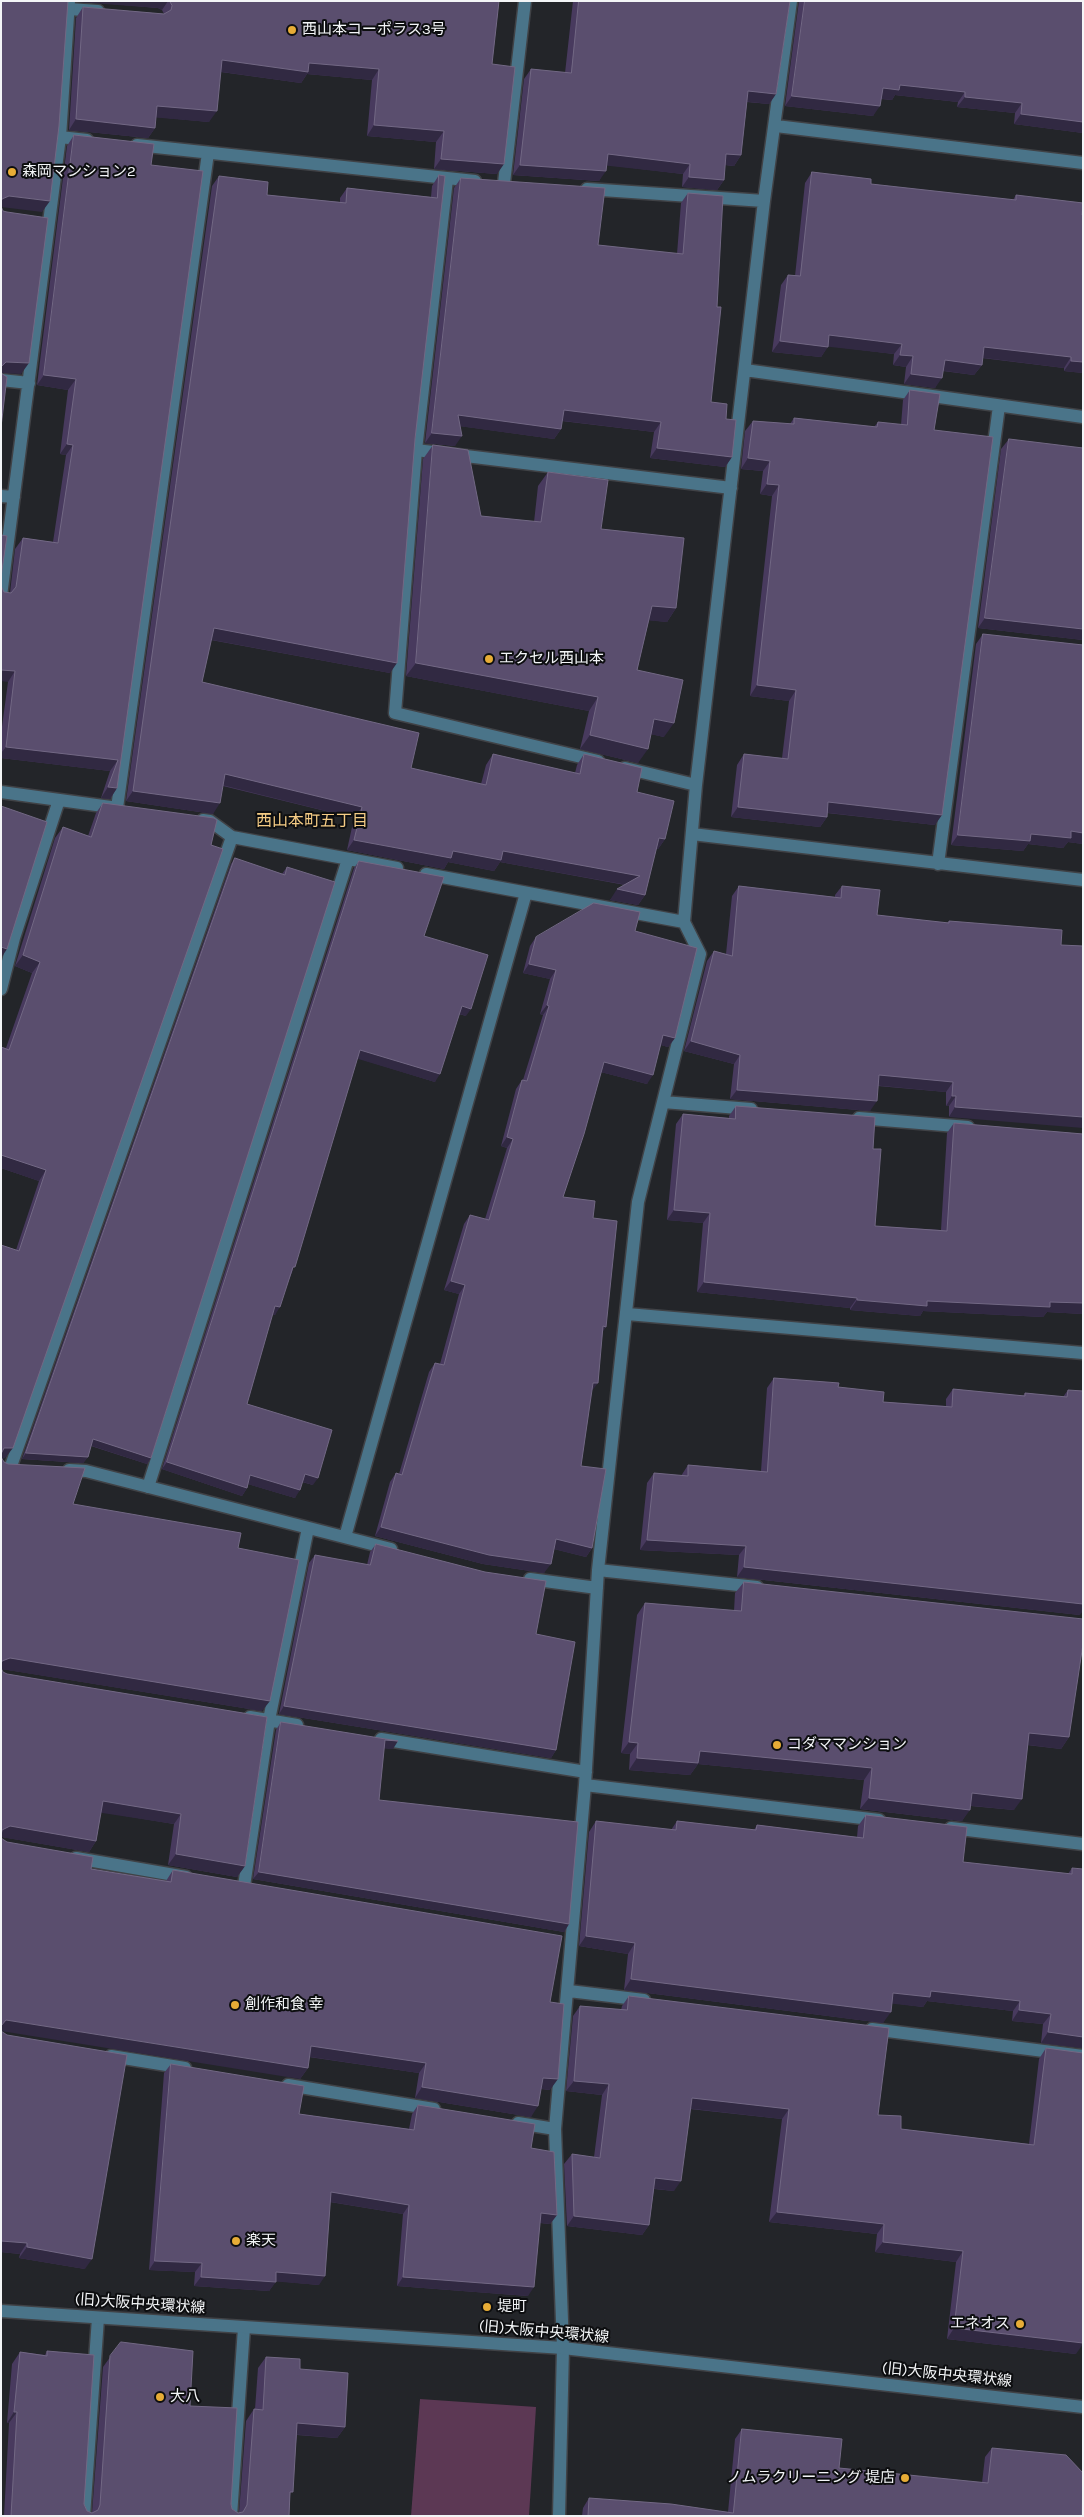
<!DOCTYPE html>
<meta charset="utf-8">
<style>
body{margin:0}
#map{position:relative;width:1084px;height:2517px;overflow:hidden;background:#232529;font-family:Karla,sans-serif}
canvas{display:block}
.frame{position:absolute;inset:0;border:2px solid #f3f5f7;pointer-events:none}
</style>
<div id="map">
<canvas width="1084" height="2517"></canvas>
<div class="frame"></div>
</div>
<script>
const ctx = document.querySelector('canvas').getContext('2d');
ctx.lineJoin = 'round';
function fillPath(path, color) { ctx.fillStyle = color; ctx.fill(path, 'evenodd'); }
function stroke(path, color, width, dash) { ctx.strokeStyle = color; ctx.lineWidth = width; ctx.lineCap = dash ? 'butt' : 'round'; ctx.setLineDash(dash || []); ctx.stroke(path); }
function drawText(font, color, halo, rows, align = 'center') {
  ctx.font = font + ' Karla,"Noto Sans JP",sans-serif'; ctx.lineWidth = 4; ctx.setLineDash([]); ctx.textBaseline = 'middle'; ctx.strokeStyle = halo; ctx.fillStyle = color; for (const [text, x, y, turn = 0] of rows) {
    ctx.save(); ctx.translate(x, y); ctx.rotate((+turn || 0) * Math.PI / 180); ctx.textAlign = isNaN(turn) ? turn : align; if (halo) ctx.strokeText(text, 0, 0); ctx.fillText(text, 0, 0); ctx.restore();
  }
}
const green = new Path2D(`
 M420,2399l116,8 -7,109h-118z`);
const service = new Path2D(`
 M69,9l29,2`);
const minor = new Path2D(`
 M776,126l307,37
 M60,137l27,3
 M137,145l338,36
 M447,179l-31,271 -21,263 203,48
 M504,183l21,-182
 M587,189l177,12
 M745,370l338,47
 M1,380l28,3
 M416,450l315,38
 M1,496l13,1
 M1,596l59,-459 9,-136
 M625,768l71,17
 M1,792l117,16
 M117,808l91,-655
 M203,820l7,1 22,16 165,31
 M692,834l391,46
 M938,864l61,-458
 M426,874l258,48
 M1,989l13,-51 45,-138
 M663,1102l88,7
 M859,1118l109,9
 M627,1314l456,39
 M11,1466l221,-629
 M69,1470l17,1 305,78
 M148,1487l200,-628
 M345,1537l181,-644
 M598,1570l159,17
 M530,1579l67,9
 M250,1717l47,8
 M381,1739l205,33
 M585,1785l294,35
 M951,1828l132,16
 M76,1858l110,19
 M244,1886l25,-166 39,-192
 M569,1991l75,9
 M872,2029l211,27
 M111,2056l74,12
 M288,2085l146,24
 M518,2123l37,6
 M84,2516l14,-198
 M231,2516l13,-188
 M559,2516l4,-168 -8,-219 30,-344 13,-215 40,-368 62,-248 -16,-32 12,-137 68,-584 27,-200`);
const tertiary = new Path2D(`
 M1,2311l562,37 520,59`);
const wall = new Path2D(`
 M77,1h422l-7,63 5,110 -63,-5 2,-27 -69,-6 5,-56 -65,-6 -6,9 -80,-11 -12,50 -53,-5 -1,11 -7,10 -79,-8 7,-112 7,-11 81,7 -2,-4 -4,-2z
 M573,1h217l-14,93 -7,10 -22,-2 -6,53 -7,11 -9,-1 -1,15 -7,10 -35,-3 1,-13 -76,-9 -8,16 -86,-6 11,-96 7,-10 34,4z
 M799,1h284v132l-69,-9 1,-11 -58,-6 1,-5 -63,-7 -3,5 -11,-1 -8,17 -88,-10z
 M74,135l77,30 -34,623 -7,11 -9,-1 9,-27 -109,-13v-24l7,-52 -4,-90 6,1 5,-44 8,-11 30,4 13,-87 -6,-1 8,-64 -31,-5 30,-239z
 M812,172l59,12 142,16 3,-5 67,21v157l-19,-2v-3l-82,-10v7l-8,10 -31,-4 -8,17 -31,-4 2,-17 -13,-2 1,-11 -66,-8 -7,11 -49,-5 9,-67 7,-10 7,1 10,-93z
 M439,175l-24,264 -25,234 -179,-33 -9,42 209,86 70,16 5,-19 7,-11 82,19 2,-8 7,-11 53,38 28,47 -7,10h-2l-11,46 -7,10 -28,-5 15,-15 -125,-23 -6,9 -46,-9 -4,7 -97,-19 7,-32 -131,-32 -10,28 -87,-13 86,-615 7,-10 48,19 73,7v-4l7,-10 84,9 1,-11z
 M461,178l137,67 79,9 4,-51 7,-10 23,209 15,17 6,38 -7,10 -75,-9 4,-26 -92,-11 -1,8 -7,10 -94,-13 -5,20 -30,-3 29,-255z
 M910,390l24,40 1,395 -108,-12v4l-7,10 -89,-10 6,-52 7,-11 38,4 7,-57 -39,-5 22,-200 -12,-2 3,-23 -22,-2 4,-38 8,-10 37,3 4,-6 80,9 4,-5 23,3 2,-25z
 M1009,439l74,201 -105,-12 23,-179z
 M433,445l48,71 53,6 4,-36 10,-14 53,57 75,79 -9,14 -18,-2 -12,50 27,67 -13,-3 -13,29 -58,-14 9,-38 -183,-35 17,-217z
 M983,634l100,11v199l-15,-2 -5,6 -35,-4 -5,7 -72,-6 25,-201z
 M103,803l-98,655h-3l2,4 69,42 165,44 24,163 -260,-42 1,3 4,2 260,43 -22,149 -8,11 -69,-12 6,-41 -73,-12 -5,29 -7,11 -87,-15h-1v-592l15,5 23,-69 -38,-13v-121l5,1 26,-75 -17,-7 40,-128 8,-11 25,9 8,-23z
 M235,858l47,16 5,-7 -136,591 -4,6 -56,-18 -3,11 -5,6 -61,-4 209,-595z
 M359,861l65,75 42,80 -7,-2 -24,68 -78,-24 -65,214 -17,43 -3,-1 -25,90 66,81 -11,-3 -7,16 -47,-14 -1,4 -5,8 -80,-27 192,-601z
 M739,886l96,11v-2l7,-9 35,29 70,8 2,-2 112,24 22,1 -134,171v-11h-3v-14l-68,-6 -8,25 -140,-12 4,-35 -50,-13 23,-90 7,-10 12,3 6,-58z
 M635,931l40,107 -7,9 -7,-2 -14,39 -46,-12 -38,125 30,21 9,115 -11,59 -10,74 11,82 -6,9 -32,-8 -10,24 -61,-9 -108,-28 15,-54 6,-9 3,1 30,-102 6,-9 5,1 19,-70 -15,-4 20,-66 6,-9 15,4 22,-71 -6,-2 15,-57 6,-9h1l20,-65 -3,-1 10,-35 -27,-6 7,-27 6,-9z
 M736,1106l137,43 2,77 66,4 6,-97 7,-10 129,11v180l-36,-2 -4,5 -120,-6 -3,5 -70,-6v-2l-153,-16 6,-69 -36,-3 9,-96 7,-10 46,4v-2z
 M774,1378l64,9 45,15 63,4v-7l7,-10 70,7 2,-3 38,4 5,-7 12,225 -343,-38 2,-22 -99,-5 7,-67 7,-10 27,3 7,-11 73,6 6,-83z
 M376,1544l160,90 20,116 -5,8 -272,-44 30,-151 6,-8 52,10 3,-13z
 M744,1582l325,155 -8,12 -34,-4 -13,65 -43,-4 -9,15 -102,-12 4,-29 -166,-16 -8,11 -61,-5 1,-16 -9,-1 16,-138 8,-12 89,8 1,-18z
 M281,1722l112,27 -9,-1 -5,52 190,124 -5,8 -311,-53 23,-149z
 M866,1815l97,47 105,12 4,-6 11,180 -42,-5 2,-19 -31,-3 1,-10 -86,-10 -4,6 -31,-4 -9,20 -259,-33 4,-36 -49,-8 10,-114 7,-11 75,9 6,-9 77,9 3,-5 100,12 1,-11z
 M7,1842l84,27 75,12 7,-11 377,132v88l-9,-1 -10,28 -116,-19 4,-25 -110,-16 -1,11 -8,11z
 M629,1996l249,119 23,14 128,15 10,-85 7,-11 30,306 -129,-15 9,-77 -81,-10 2,-18 -108,-12 13,-103 -92,-10 -16,82 -20,-2 -5,36 -7,10 -75,-9 -3,-62 8,-10 22,3 8,-62 -36,-4 7,-75 7,-10 41,4 1,-4z
 M1,2031l84,238 -66,-11 1,-4 -19,-2z
 M171,2064l128,50 110,15 3,-15 6,-9 113,43 26,67 -7,9 -10,-1 -12,73 -131,-10 6,-72 -73,-12 -11,83 -43,-4 -7,10 -75,-5 1,-14 -46,-2 15,-197z
 M121,2342l69,64 41,98 1,5 6,4h1l7,-92 8,-12h1l3,-41 8,-11 34,12 45,58 -8,11 -40,-3 -7,61 -1,20h-285l5,-93h-2l5,-59 8,-12 25,3 2,-4 37,153 3,7 5,2 11,-146z
 M742,2429l97,39 143,15 3,-26 7,-9 90,68h-500l1,-8 6,-10 139,14 7,-73z`);
const shadedWall = new Path2D(`
 M168,1l-6,9 -4,-2 -81,-6z
 M222,60l87,3 70,6 -7,11 -65,-6 -6,9 -86,-12z
 M900,85l65,7 -7,10 -63,-7 -3,5 -17,-2 8,-10z
 M748,91l28,3 -7,10 -28,-3z
 M792,96l88,10 -7,10 -88,-10z
 M965,97l57,6 -7,10 -58,-6z
 M157,106l60,5 -8,11 -59,-5z
 M1021,114l62,8v11l-69,-9z
 M76,119l79,9 -7,10 -79,-8z
 M374,125l70,6 -8,11 -69,-6z
 M608,154l82,10 -7,10 -82,-9z
 M726,154l15,1 -7,11 -15,-2z
 M441,159l63,5 -7,10 -63,-5z
 M520,165l86,6 -7,10 -86,-6z
 M689,177l35,3 -7,10 -35,-3z
 M9,196l41,5 -8,11 -41,-5v-6l1,-2z
 M829,335l73,9 -8,10 -72,-8z
 M780,341l48,6 -7,10 -49,-5z
 M984,347l87,10 -7,11 -87,-11z
 M900,355l13,1 -7,11 -13,-2z
 M945,360l37,5 -8,10 -36,-5z
 M1071,361l12,1v11l-19,-2z
 M6,362l23,1 -8,11 -20,-1v-6z
 M911,374l31,4 -7,10 -31,-4z
 M44,375l32,4 -8,11 -31,-5z
 M564,410l97,12 -7,10 -98,-12z
 M458,415l103,14 -7,10 -103,-14z
 M432,433l30,3 -7,10 -30,-3z
 M67,444l6,1 -7,10 -6,-1z
 M657,448l75,9 -7,10 -75,-9z
 M748,458l22,3 -7,10 -22,-2z
 M767,484l12,1 -7,11 -12,-2z
 M652,606l24,2 -9,14 -24,-2z
 M985,618l98,11v11l-105,-12z
 M214,628l183,35 -7,10 -183,-34z
 M416,663l182,34 -9,14 -183,-35z
 M1,670l14,1 -7,11 -7,-1z
 M757,685l39,5 -7,11 -39,-5z
 M654,719l20,4 -10,14 -19,-4z
 M590,735l58,14 -10,14 -58,-14z
 M6,747l112,13 -8,11 -109,-13v-5z
 M225,774l137,33 -8,11 -136,-34z
 M108,787l9,1 -7,11 -9,-1z
 M133,791l87,12 -7,11 -87,-13z
 M828,802l114,13 -7,10 -114,-13z
 M738,807l89,10 -7,10 -89,-10z
 M1071,831l12,2v11l-15,-2 -5,6 -35,-4 -5,7 -72,-6 7,-10 73,-1z
 M659,838l6,1 -7,10 -6,-1z
 M354,840l99,11h50l137,25 -7,10 -133,-24 -6,9 -46,-9 -4,7 -97,-19z
 M617,889l28,6 -7,10 -28,-5z
 M1,947l6,2 -6,9z
 M23,955l17,7 -8,11 -17,-7z
 M529,964l27,6 -6,9 -27,-6z
 M547,1005l2,1 -6,9 -3,-1z
 M462,1006l9,3 -5,7 -9,-3z
 M663,1035l12,3 -7,9 -11,-3z
 M691,1041l49,14 -6,9 -50,-13z
 M360,1050l80,24 -5,8 -80,-24z
 M604,1062l49,13 -6,9 -50,-13z
 M879,1075l74,7 -7,10 -74,-7z
 M737,1090l140,11 -7,10 -140,-12z
 M952,1096h4l-7,10h-3z
 M955,1107l128,10v11l-134,-11z
 M507,1137l6,2 -6,9 -6,-2z
 M1,1155l45,15 -7,11 -38,-13z
 M674,1210l36,3 -7,10 -36,-3z
 M451,1281l14,4 -6,9 -15,-4z
 M704,1282l153,16 -7,10 -153,-16z
 M857,1300l193,2 33,1v11l-36,-2 -4,5 -120,-6 -3,5 -70,-6z
 M275,1306l5,1 -5,8 -6,-2z
 M603,1326l3,1 -6,9z
 M593,1383h5l-7,9z
 M93,1439l58,19 -4,6 -58,-19z
 M4,1448h9l-8,10 -4,1v-6z
 M26,1453l62,4 -5,6 -61,-4z
 M167,1462l80,26 -5,8 -80,-27z
 M305,1474l13,4 -5,7 -13,-4z
 M250,1475l50,15 -5,8 -51,-15z
 M381,1527l170,37 -7,9 -61,-9 -108,-28z
 M556,1539l36,9 -6,9 -36,-9z
 M647,1540l99,6 -7,9 -99,-5z
 M744,1567l339,37v7l-3,4 -343,-38z
 M10,1658l260,43 -8,10 -261,-42v-6l1,-2z
 M284,1706l272,44 -5,8 -272,-44z
 M1029,1733l40,4 -8,12 -40,-5z
 M385,1740l13,1 -5,8 -14,-1z
 M629,1742l9,1 -8,11 -9,-1z
 M700,1751l172,17 -8,12 -166,-16 -8,11 -61,-5 8,-12z
 M972,1793l50,6 -8,11 -50,-5z
 M869,1798l101,12 -8,11 -102,-12z
 M103,1801l78,13 -7,10 -78,-12z
 M10,1826l86,15 -7,11 -88,-15 1,-7z
 M176,1854l69,12 -8,11 -69,-12z
 M259,1872l310,52 -5,8 -311,-53z
 M586,1936l49,7 -7,11 -49,-8z
 M631,1979l260,33 -8,11 -259,-33z
 M931,1991l89,10 -7,10 -86,-10 -4,6 -37,-4 7,-10z
 M1019,2010l32,4 -8,10 -31,-3z
 M6,2020l302,48 -8,11 -299,-48v-5z
 M1048,2032l35,5v11l-42,-5z
 M311,2046l115,17 -7,10 -115,-17z
 M543,2078l15,1 -8,11 -14,-2z
 M574,2081l35,3 -7,11 -36,-4z
 M422,2087l116,19 -7,11 -116,-19z
 M692,2098l97,11 -7,10 -97,-11z
 M655,2178l26,3 -7,10 -26,-3z
 M331,2192l78,13 -6,9 -78,-13z
 M777,2212l107,12 -7,10 -108,-12z
 M541,2213l16,2 -7,9 -16,-2z
 M574,2216l75,9 -7,10 -75,-9z
 M1,2241l26,2 -7,11 -19,-2z
 M883,2242l80,9 -7,11 -81,-10z
 M27,2247l65,12 -7,10 -66,-11z
 M155,2261l47,2 -7,9 -46,-2z
 M276,2272l49,4 -6,9 -49,-4z
 M201,2277l75,5 -7,9 -75,-5z
 M403,2277l131,10 -6,9 -131,-10z
 M954,2328l129,15v1l-7,10 -129,-15z
 M14,2412h3l-8,11h-2z
 M297,2423l48,4 -8,11 -48,-4z`);
const building = new Path2D(`
 M1,1h67l-9,125 -9,75 -41,-5 -7,3 -1,3z
 M170,1h329l-7,63 23,3 -11,97 -63,-5 3,-28 -70,-6 5,-56 -70,-6 -1,9 -86,-12 -5,51 -60,-5 -2,22 -79,-9 7,-112 81,7 7,-4 1,-4z
 M579,1h211l-14,93 -28,-3 -7,64 -15,-1 -2,26 -35,-3 1,-13 -82,-10 -2,17 -86,-6 11,-96 40,4z
 M805,1h278v121l-62,-8 1,-11 -57,-6v-5l-65,-7 -1,5 -16,-2 -3,18 -88,-10z
 M74,135l80,9 -3,21 52,6 -86,617 -9,-1 10,-27 -112,-13 9,-76 -14,-1v-84l3,6 7,1 5,-6 7,-49 35,5 15,-98 -6,-1 9,-65 -32,-4z
 M812,172l59,7v5l145,16v-5l67,8 -1,12 1,1v146l-12,-1v-4l-87,-10 -2,18 -37,-5 -3,18 -31,-4 2,-18 -13,-1 2,-11 -73,-9 -1,12 -48,-6 8,-66 12,1z
 M439,175l6,1 -30,263 -18,224 -183,-35 -12,54 217,51 -8,35 75,17 7,-31 87,20 4,-20 58,14 -5,24 37,9 -9,38 -6,-1 -14,57 -28,-6 23,-13 -137,-25 -2,9 -48,-9 -2,7 -97,-18 8,-33 -137,-33 -5,29 -87,-12 86,-615 49,6 -1,13 79,8 1,-15 90,10z
 M461,178l144,10 -7,57 85,9 5,-61 35,3 -6,111h4l-10,95 16,2 -1,15 10,1 -4,37 -75,-9 4,-26 -97,-12 -3,19 -103,-14 4,21 -30,-3z
 M1,206l2,5 4,1 41,6 -19,145 -23,-1 -5,5z
 M1,373l6,4 -6,50z
 M910,390l30,4 -6,36 59,7 -51,378 -114,-13 -1,15 -89,-10 6,-53 44,5 8,-69 -39,-5 22,-200 -12,-1 3,-23 -22,-3 5,-37 41,3v-6l83,9 1,-5 29,3z
 M1009,439l74,9v181l-98,-11z
 M433,445l35,5 13,66 60,6 7,-50 60,8 -7,49 83,9 -8,70 -24,-2 -15,64 46,10 -9,43 -20,-4 -6,30 -58,-14 8,-38 -182,-34z
 M1,535l6,1 -6,41z
 M983,634l100,11v188l-12,-2v7l-40,-4 -1,7 -72,-6z
 M103,803l111,15 3,2 -6,25 12,4 -210,599h-9l-3,6v-209l18,6 27,-81 -45,-15v-108l8,3 31,-88 -17,-7 40,-128 28,10z
 M1,806l46,16 -40,127 -6,-2z
 M235,858l50,17 2,-8 48,15 -184,576 -58,-19 -5,18 -62,-4z
 M359,861l85,16 -20,59 64,19 -17,54 -9,-3 -22,68 -80,-24 -65,217h-2l-13,40 -5,-1 -28,98 85,26 -14,48 -13,-4 -5,16 -50,-15 -3,13 -80,-26z
 M739,886l102,12 1,-12 38,4 -3,25 72,8v-2l113,9 -1,15 22,1v171l-128,-10 1,-11h-4l1,-14 -74,-7 -2,26 -140,-11 3,-35 -49,-14 23,-90 18,5z
 M594,903l46,9 -5,19 62,17 -22,90 -12,-3 -10,40 -49,-13 -20,72 -21,63 32,4 -2,17 24,3 -11,106 -3,-1 -5,57h-5l-12,83 25,3 -14,79 -36,-9 -5,25 -62,-9 -108,-28 15,-54 6,2 33,-112 9,2 21,-80 -14,-4 19,-66 19,5 24,-81 -6,-2 15,-57 5,1 22,-75 -2,-1 9,-35 -27,-6 7,-27z
 M736,1106l139,11 -2,32h8l-6,77 72,5 7,-108 129,11v169l-33,-1v5l-123,-6v5l-70,-6v-2l-153,-16 6,-69 -36,-3 9,-96 52,5z
 M774,1378l65,5 -1,4 46,5 -1,10 69,5 1,-18 72,7v-3l42,4 1,-7 15,1v213l-339,-37 2,-21 -99,-6 7,-67 34,3v-11l79,7z
 M1,1457l3,5 4,2 77,4 -12,36 168,29 -3,15 61,12 -29,141 -260,-43 -8,3 -1,3z
 M376,1544l109,28 61,9 -10,53 39,8 -19,108 -272,-44 31,-151 55,10z
 M744,1582l339,37v25l-14,93 -40,-4 -7,66 -50,-6 -2,17 -101,-12 3,-30 -172,-17 -2,12 -61,-5 1,-15 -9,-1 16,-139 96,8z
 M1,1668l2,4 4,2 260,43 -22,149 -69,-12 5,-40 -78,-13 -7,40 -86,-15 -8,4 -1,6z
 M281,1722l117,19 -13,-1 -6,60 199,22 -9,102 -310,-52z
 M866,1815l101,12 -4,35 109,12v-6l11,1v168l-35,-5 3,-18 -32,-4 1,-9 -89,-10 -1,6 -37,-4 -2,19 -260,-33 4,-36 -49,-7 10,-115 80,9 1,-9 79,9 1,-5 106,13z
 M1,1838l6,4 86,15 -2,12 80,13 2,-12 389,66 -12,66 14,2 -6,75 -15,-1 -5,28 -116,-19 4,-24 -115,-17 -3,22 -302,-48 -5,6z
 M629,1996l260,32 -11,87 23,1v13l133,16 12,-97 37,5v290l-129,-15 9,-77 -80,-9 1,-18 -107,-12 12,-103 -97,-11 -11,83 -26,-3 -6,47 -75,-9 -2,-62 28,4 9,-74 -35,-3 6,-75 47,4z
 M1,2031l6,4 120,20 -35,204 -65,-12v-4l-26,-2z
 M171,2064l133,22 -5,28 115,16 4,-25 117,19 -4,24 23,4 3,63 -16,-2 -7,74 -131,-10 6,-72 -78,-13 -6,84 -49,-4v10l-75,-5 1,-14 -47,-2z
 M121,2342l72,9 -3,55 47,2 -6,96 1,5 6,4 5,-1 4,-7 7,-96 9,1 3,-53 34,2v10l48,4 -3,54 -48,-4 -4,69h-3l-1,24h-278l6,-104h-3l6,-60 27,4v-5l47,4 -10,149 3,7 5,2 6,-3 2,-5 10,-149z
 M742,2429l100,10 -3,29 149,15 4,-35 74,7 17,18 -1,43h-494l1,-18 82,6 62,9z`);
const markers = [
 [292,30,5,"#e7ac36"],
 [12,172,5,"#e7ac36"],
 [489,659,5,"#e7ac36"],
 [777,1745,5,"#e7ac36"],
 [235,2005,5,"#e7ac36"],
 [236,2241,5,"#e7ac36"],
 [487,2307,5,"#e7ac36"],
 [1020,2324,5,"#e7ac36"],
 [160,2397,5,"#e7ac36"],
 [905,2478,5,"#e7ac36"]
];
const poiNames = [
 ["西山本コーポラス3号",302,30],
 ["森岡マンション2",22,172],
 ["エクセル西山本",499,659],
 ["コダママンション",787,1745],
 ["創作和食 幸",245,2005],
 ["楽天",246,2241],
 ["堤町",497,2307],
 ["エネオス",1010,2324,"right"],
 ["大八",170,2397],
 ["ノムラクリーニング 堤店",895,2478,"right"]
];
const streetNames = [
 ["(旧)大阪中央環状線",140,2304,4],
 ["(旧)大阪中央環状線",544,2332,5],
 ["(旧)大阪中央環状線",947,2375,6]
];
const neighbourhoodNames = [
 ["西山本町五丁目",312,821]
];
fillPath(green, '#5c3854');
stroke(service, '#404246', 15);
stroke(minor, '#404246', 15);
stroke(tertiary, '#404246', 15);
stroke(service, '#4a7489', 12);
stroke(minor, '#4a7489', 12);
stroke(tertiary, '#4a7489', 12);
fillPath(wall, '#483a5e');
fillPath(shadedWall, '#312942');
fillPath(building, '#5a4e6e');
stroke(building, '#726884', 1);
for (const [x, y, r, color] of markers) { const dot = new Path2D(); dot.arc(x, y, r, 0, 2 * Math.PI); ctx.fillStyle = color; ctx.fill(dot); stroke(dot, '#0d0e10', 2); }
drawText('15px', '#f3f5f7', '#0d0e10', poiNames, 'left');
drawText('15px', '#f3f5f7', '#0d0e10', streetNames);
drawText('16px', '#f5cc85', '#0d0e10', neighbourhoodNames);
</script>
